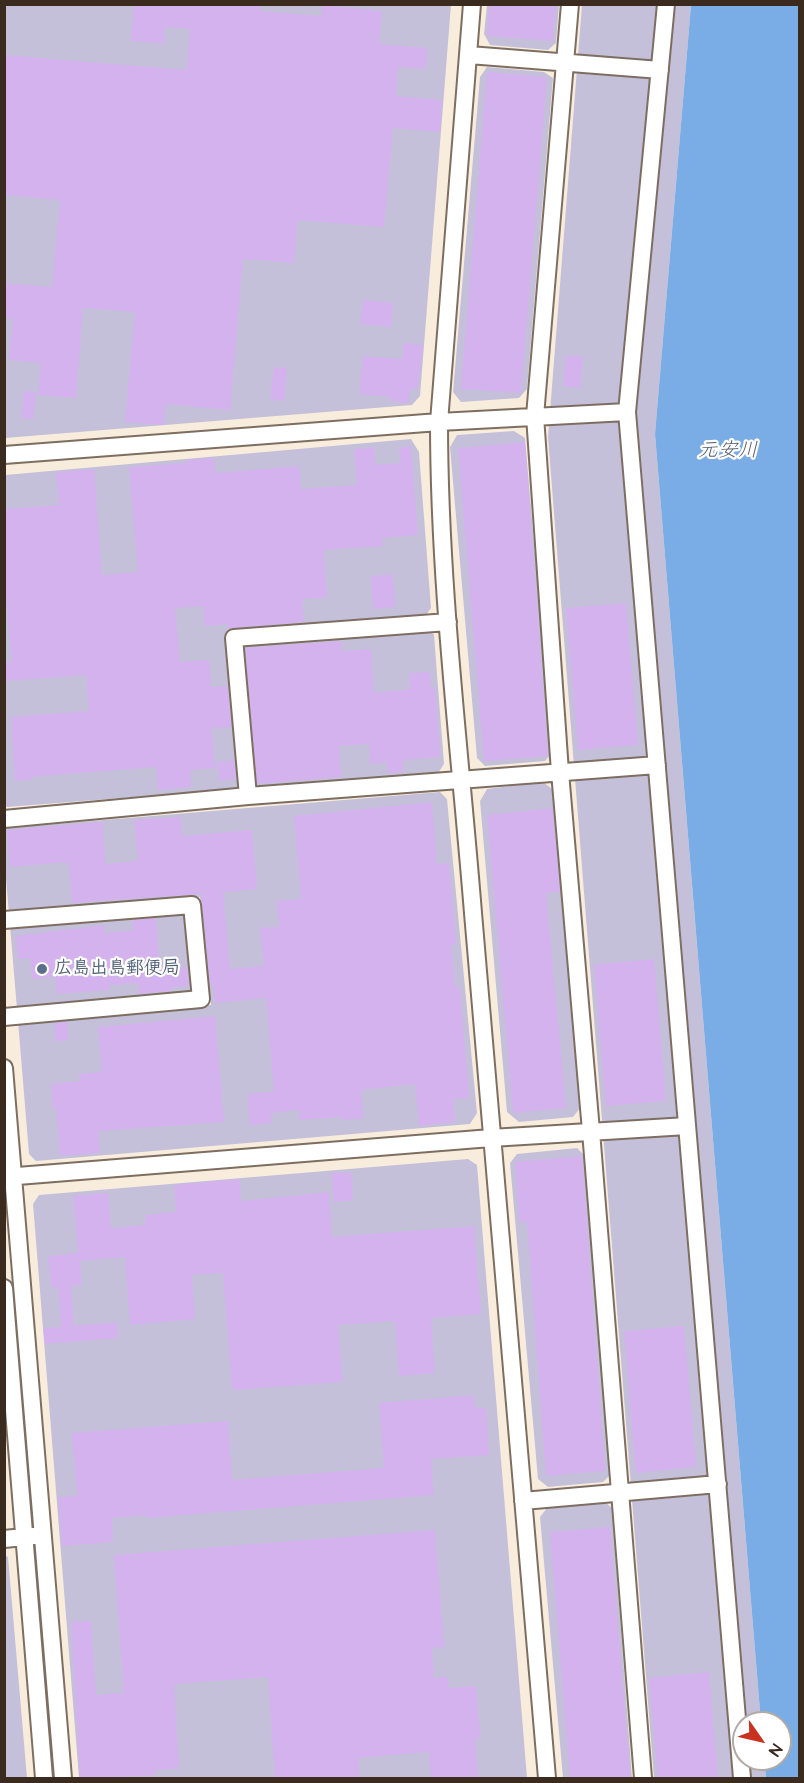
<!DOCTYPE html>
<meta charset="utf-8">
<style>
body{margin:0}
#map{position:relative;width:804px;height:1783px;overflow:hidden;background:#f8eddd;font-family:"Architects Daughter",sans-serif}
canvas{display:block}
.frame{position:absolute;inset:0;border:6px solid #3b2a1e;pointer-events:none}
.north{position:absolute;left:732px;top:1711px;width:60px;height:60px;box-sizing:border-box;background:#fff;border:2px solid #b1aaa5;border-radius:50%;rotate:124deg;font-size:16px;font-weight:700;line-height:24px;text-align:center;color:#3b2a1e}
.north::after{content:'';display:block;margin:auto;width:21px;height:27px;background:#c8321e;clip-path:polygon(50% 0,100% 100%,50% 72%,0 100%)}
</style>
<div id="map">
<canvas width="804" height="1783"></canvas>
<div class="frame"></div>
<div class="north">N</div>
</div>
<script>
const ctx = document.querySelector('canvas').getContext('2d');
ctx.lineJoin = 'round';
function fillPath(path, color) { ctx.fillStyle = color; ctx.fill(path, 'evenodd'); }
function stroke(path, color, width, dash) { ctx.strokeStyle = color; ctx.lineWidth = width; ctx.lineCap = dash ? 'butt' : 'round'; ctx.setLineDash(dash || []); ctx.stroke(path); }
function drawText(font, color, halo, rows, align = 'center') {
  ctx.font = font + ' "Architects Daughter","Klee One",sans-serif'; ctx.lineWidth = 4.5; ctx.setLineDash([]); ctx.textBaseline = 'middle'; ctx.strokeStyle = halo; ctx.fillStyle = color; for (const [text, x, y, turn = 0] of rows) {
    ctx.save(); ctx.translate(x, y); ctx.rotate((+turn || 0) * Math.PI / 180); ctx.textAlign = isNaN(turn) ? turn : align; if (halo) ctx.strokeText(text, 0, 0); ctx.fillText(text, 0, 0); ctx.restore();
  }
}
const industrial = new Path2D(`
 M5,5h446l-31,391 -8,9 -407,33z
 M487,5h72l-3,38 -8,7 -58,-5 -6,-11z
 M582,5h109l-36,429 106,1289h-17v36h20l2,19h-112l-106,-1341z
 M487,67l57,5 9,6 -26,311 -8,9 -58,4 -8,-10 27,-315z
 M514,431l11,7 27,315 -7,8 -60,5 -8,-8 -27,-311 7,-12z
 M411,439l8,13 12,156 -5,7 -196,17 12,147 -6,10 -229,18 -2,-2v-330z
 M427,627l7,8 10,129 -6,9 -179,14 -7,-5 -11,-134 6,-5z
 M543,782l9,7 29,318 -8,10 -54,5 -12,-10 -27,-311 7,-12z
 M440,792l7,7 30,314 -7,11 -434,37 -7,-7 -11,-133 193,-16 -11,-108 -191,17 -4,-47 -1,-37 4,-2z
 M183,911l6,5 6,72 -4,7 -174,14 -7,-83z
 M577,1148l8,8 26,318 -8,8 -55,5 -10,-8 -28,-316 7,-9z
 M468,1159l9,6 50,613h-448l-46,-574 6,-9z
 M605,1502l7,6 20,270h-69l-23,-261 7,-9z
 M5,1555l3,2 19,221h-22z`);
const water = new Path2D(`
 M691,5h108v1773h-33l-2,-19h16v-36h-19l-106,-1289z`);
const building = new Path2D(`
 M134,4h127l-1,7 61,5 1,-11 60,6 -3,33 48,4 -1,21 -28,-2 -2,29 46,4 -2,32 -47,-4 -9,99 -86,-7 -4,43 -51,-4 -13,151 -64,-6 -2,21 -39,-3 10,-110 -52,-4 -7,90 -38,-3 3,-32 -32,-3 4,-41 -9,-1v-35l48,4 8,-87 -56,-5v-140l182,15 4,-41 -25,-2 -1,17 -33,-3z
 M489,4h67l-3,37 -66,-5z
 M487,72l60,5 -26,316 -60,-4z
 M363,300l30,3 -2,24 -31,-3z
 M404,343l19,2 -5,44h-8l-1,14 -19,-2v-4l-31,-3 4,-38 39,3z
 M566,355l17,2 -3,31 -17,-2z
 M274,367l13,1 -3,33 -14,-2z
 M24,391l12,1 -3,27 -12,-1z
 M525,442l23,314 -64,5 -26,-313z
 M411,446l7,89 -36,3 1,8 -59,4 3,48 -25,1 2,23 -76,7v-5l-24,2 -1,-20 -28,2 5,54 29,-2 2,27 17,-1 3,41 -19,1 3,40 -25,2 1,17 -33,3 -2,-23 -125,10v3l-16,1 -4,-64 78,-6 -3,-36 -82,6v-19h8l-8,-82v-71l55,-4 -3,-33 38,-3 8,106 36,-3 -9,-105 57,-4v-3l28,-2 1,15 84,-7 2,23 56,-4 -3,-36 20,-2 1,18 25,-2 -1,-15z
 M393,574l2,33 -22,2 -2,-33z
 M626,603l12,142 -60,5 -12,-142z
 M341,641l1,10 29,-2 3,44 36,-4 -1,-16 21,-1 1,16 4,-1 5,70 -37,3v12l-15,1 -1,-11 -17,2 -1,-20 -30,2 2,31 -84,7 -12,-136z
 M234,760l2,19 -17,2 -2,-19z
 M432,802l5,62 12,-1 7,81 -5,1 4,43 5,-1 9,111 -16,1 2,23 -36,4 -4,-42 -54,6 2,28 -21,2v-3l-43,3v-10l-28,3 1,10 -22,2 -3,-31 27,-2 -8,-94 -51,5 -2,-19 -3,1 -9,-91 -129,9 -3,-41 -59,5 -3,-37 95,-8 4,42 32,-3 -4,-41 47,-3 1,19 70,-6 5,59 -34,3 7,77 34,-3 -4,-38 19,-1 -2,-26 24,-2 -7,-83z
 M553,808l7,84 -14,1 20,215 -53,5 -26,-298z
 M156,918l4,52 27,-3 2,19 -18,2v3l-32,3 -1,-11 -29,2v5l-52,4 -2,-17 -23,2 -2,-21 -12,1 -2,-23 88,-11 1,8 28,-3 -1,-10z
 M654,959l12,142 -60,5 -12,-141z
 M215,1016l9,106 -126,9 2,22 -40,3 -4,-48h-3l-2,-24 29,-3 -1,-7 23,-2 -4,-45z
 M67,1022l1,18 -12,2 -2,-19z
 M582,1156l23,315 -59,5 -19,-254h-8l-4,-60z
 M351,1172l2,28 -19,2 -3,-29z
 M239,1179l2,22 88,-9 3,45 142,-11 7,88 -50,4 4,55 -36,3 -4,-55 -57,4 5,57 -111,8 -9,-117 -31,2 3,44 -65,6 -5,-68 -45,4 2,24 -11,1 3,40 43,-4 1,16 -73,6 -2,-16 18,-1 -3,-40h-7l-3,-31 30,-3 -5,-57 35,-3 3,35 35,-3 -1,-10 31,-3 -2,-27z
 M684,1326l12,141 -60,6 -12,-142z
 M474,1395l1,13h11l3,47 -58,4 3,36 -287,23 -1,-3 -34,3 1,24 -51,4 -4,-49 19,-1 -5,-63 156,-12 4,59 152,-12 -5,-65z
 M610,1527l20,252h-60l-20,-247z
 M435,1530l9,117 -12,1 2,30 14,-1 1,11 27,-2 4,52h-5l3,41h-47l-2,-27 -71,6 1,21h-84l-7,-102 -94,7 5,84 -23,2v5l-76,4 -9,-157 20,-1 5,74 28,-2 -10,-138z
 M709,1672l9,107h-60l-9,-101z`);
const minor = new Path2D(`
 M472,4l-33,418c0,164 21,328 34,491 24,289 49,577 74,865
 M570,4l-35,412 25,356 31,359 52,647
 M666,4l-39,408 115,1366
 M469,55l191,15
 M4,455l435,-33 188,-10
 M248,796l-14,-158 214,-16
 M4,819l244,-23 409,-31
 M4,920l188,-15 9,94 -197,18
 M4,1068l59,710
 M5,1177l486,-39 196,-12
 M4,1288l40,490
 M523,1501l195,-17
 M4,1539l30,-3`);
const markers = [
 [42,969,6,"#5c6f8a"]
];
const serviceNames = [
 ["広島出島郵便局",54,969]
];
const waterNames = [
 ["元安川",728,452]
];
fillPath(industrial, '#c5c0da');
fillPath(water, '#7aace6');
fillPath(building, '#d3b2ee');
stroke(minor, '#7d6e61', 20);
stroke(minor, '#fff', 16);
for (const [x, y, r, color] of markers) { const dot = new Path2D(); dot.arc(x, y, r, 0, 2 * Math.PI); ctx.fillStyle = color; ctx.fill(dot); stroke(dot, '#fff', 2); }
drawText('bold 18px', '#4e5e75', '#fff', serviceNames, 'left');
drawText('italic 20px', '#545e6e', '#fff', waterNames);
</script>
